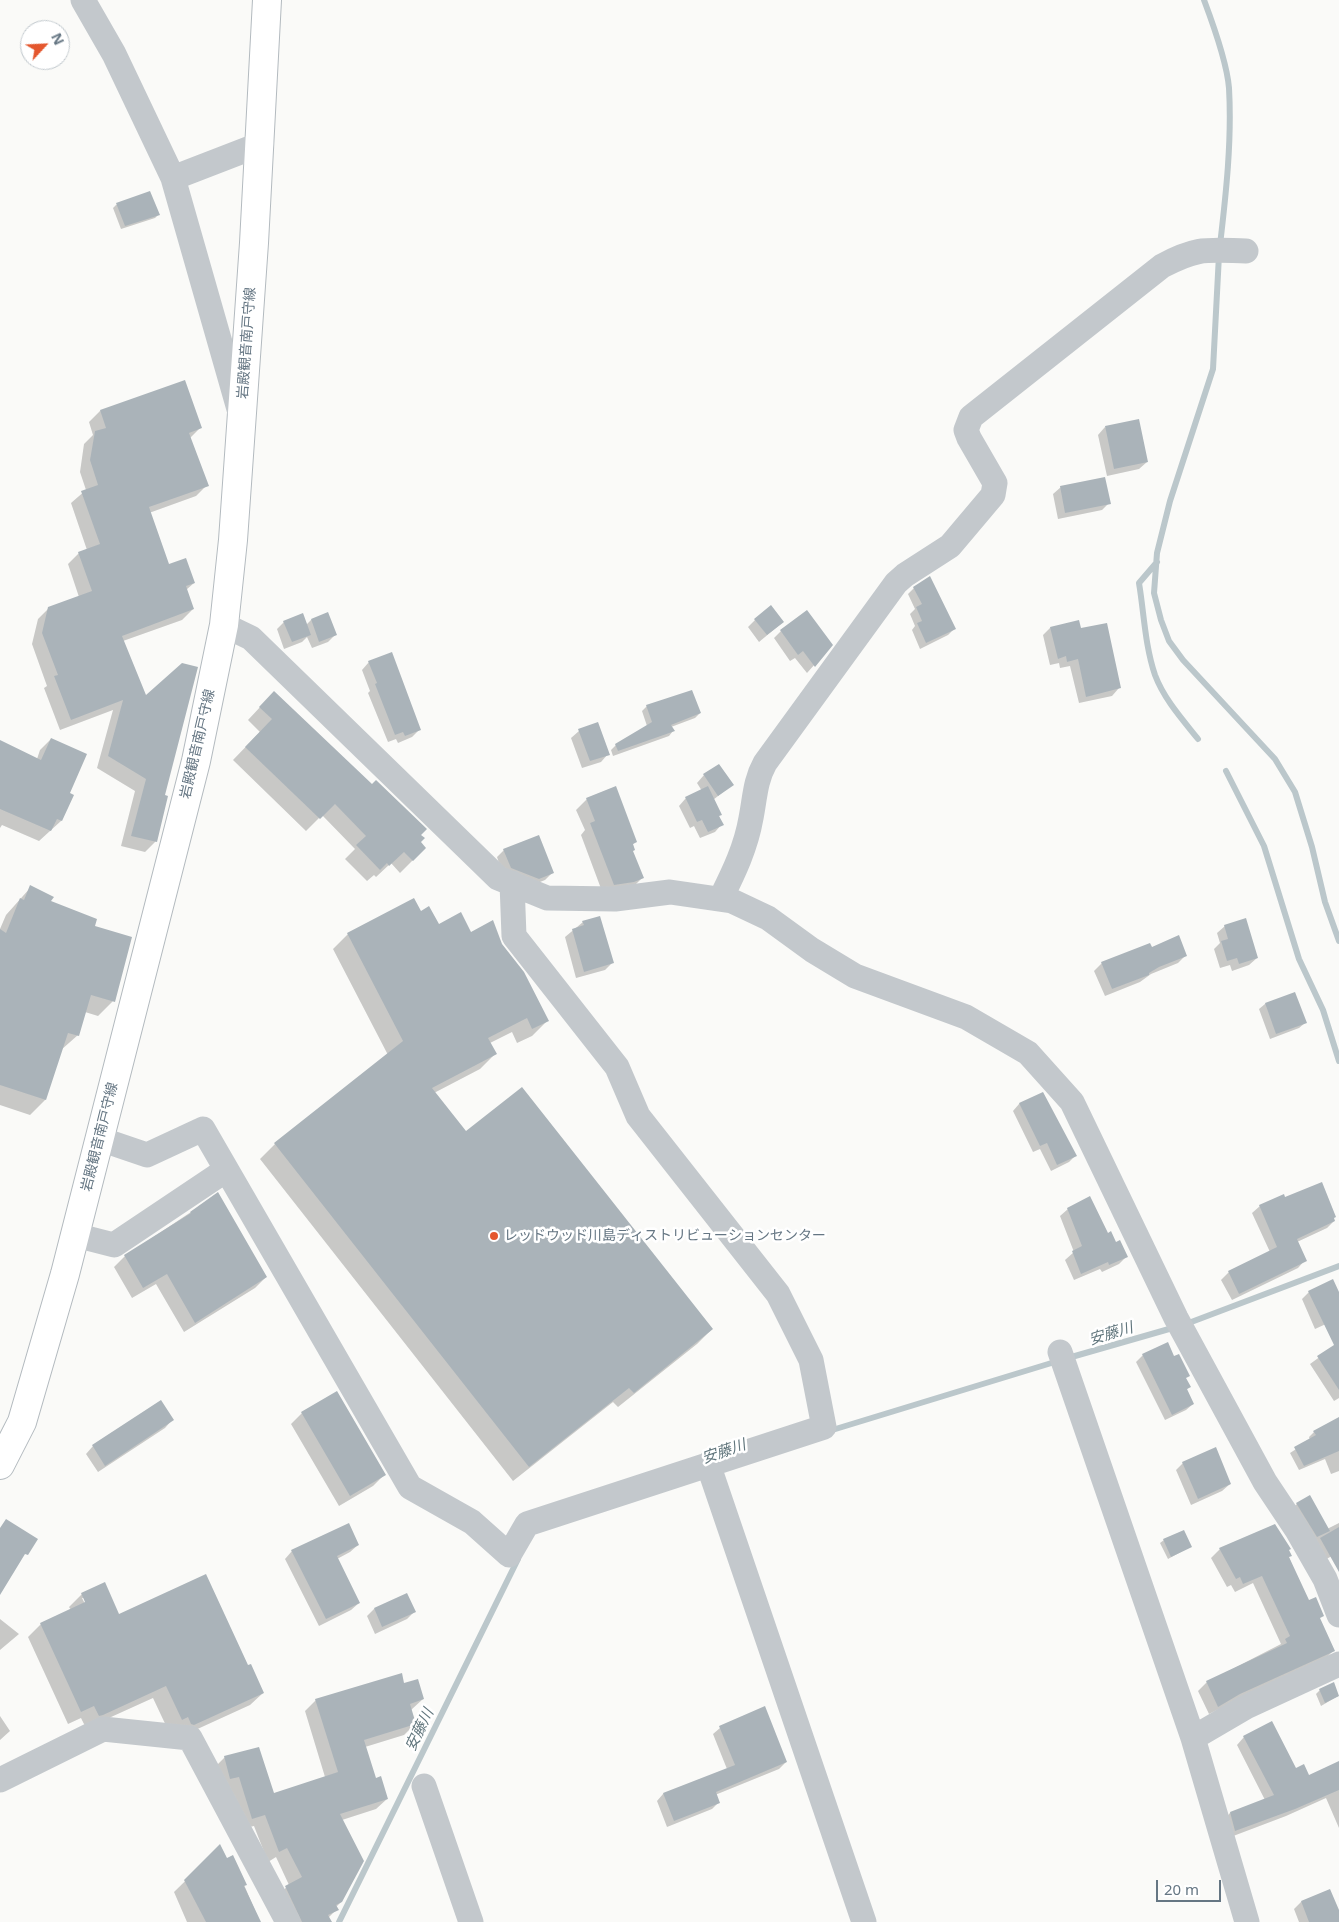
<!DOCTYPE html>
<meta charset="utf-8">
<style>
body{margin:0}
#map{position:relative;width:1339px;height:1922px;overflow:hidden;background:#fafaf8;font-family:"Noto Sans",sans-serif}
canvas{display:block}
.north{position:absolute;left:20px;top:20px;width:50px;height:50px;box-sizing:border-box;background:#fff;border:1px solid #c1c8cd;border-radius:50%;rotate:65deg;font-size:14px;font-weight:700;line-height:20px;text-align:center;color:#657683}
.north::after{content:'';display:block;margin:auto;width:18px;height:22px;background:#e4572e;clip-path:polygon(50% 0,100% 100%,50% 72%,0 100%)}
.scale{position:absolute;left:1156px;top:1880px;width:65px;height:22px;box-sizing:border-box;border:2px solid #657683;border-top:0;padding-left:6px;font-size:15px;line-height:18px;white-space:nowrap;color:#657683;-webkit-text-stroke:4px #fff;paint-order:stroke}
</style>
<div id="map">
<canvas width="1339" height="1922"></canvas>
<div class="north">N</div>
<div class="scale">20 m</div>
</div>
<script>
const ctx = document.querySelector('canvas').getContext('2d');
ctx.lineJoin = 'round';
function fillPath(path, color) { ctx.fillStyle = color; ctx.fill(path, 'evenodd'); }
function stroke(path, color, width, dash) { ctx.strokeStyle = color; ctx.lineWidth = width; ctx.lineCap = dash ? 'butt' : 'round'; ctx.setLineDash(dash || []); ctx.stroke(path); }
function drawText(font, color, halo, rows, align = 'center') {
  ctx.font = font + ' "Noto Sans","Noto Sans JP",sans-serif'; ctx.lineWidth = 5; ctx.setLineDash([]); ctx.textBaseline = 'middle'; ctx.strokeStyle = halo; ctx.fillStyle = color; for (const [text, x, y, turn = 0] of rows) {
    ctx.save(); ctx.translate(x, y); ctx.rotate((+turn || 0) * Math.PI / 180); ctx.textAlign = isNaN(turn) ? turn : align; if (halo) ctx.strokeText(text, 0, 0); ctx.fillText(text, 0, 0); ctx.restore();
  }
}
const shadow = new Path2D(`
 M149,192l9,23 -3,3 -34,11 -8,-21 3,-3z
 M100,411l100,17 -10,10 17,47 -11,11 -47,17 19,53 26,17 -8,7 7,19 -11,11 -59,21 40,155 -7,45 -11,11 -24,-6 14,-55 -38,-23 16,-58 -53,20 -16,-42 3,-2 -15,-42 6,-25 11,-11 30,-11 -11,-33 11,-11 8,-3 -16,-47 15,-13 -6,-18 4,-28 9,-9 -4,-13z
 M1105,427l42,35 -8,7 -32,7 -9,-41z
 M1061,487l48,16 -7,7 -44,9 -5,-25z
 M914,588l40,41 -6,6 -28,14 -8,-19 3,-4 -5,-12 5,-5 -7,-15z
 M327,613l9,21 -8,8 -16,6 -5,-11 -5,5 -18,7 -7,-20 7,-7 22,3 5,-5z
 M755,620l28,2 -24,20 -11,-15z
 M1050,628l30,2 39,58 -7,8 -33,7 -9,-37 -10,2 -1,-5 -9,2 -7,-30z
 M781,631l51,14 -25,28 -12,-15 -5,3 -16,-23z
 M369,662l50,68 -7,7 -14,6 -2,-4 -8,3 -20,-49 2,-2 -8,-21z
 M262,705l157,130v7l6,6 -25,25 -9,-10 -15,14 -2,-2 -7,6 -22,-22 10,-10 -33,-34 -16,16 -73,-71 27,-28 -12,-12z
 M647,706l53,7 -5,5 -24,9 2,4 -4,5 -56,20 -2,-6 5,-5 31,-19 -5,-15z
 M579,731l29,23 -7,8 -19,6 -11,-30z
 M51,739l18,55 -8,27 -22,20 -37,-16 -2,3v-84l37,15 3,-9z
 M704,775l28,10 -19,15 9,24 -7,8 -15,6 -6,-12 -4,2 -11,-22 7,-8 16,-7 -5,-8z
 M587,799l48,43 -3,3v7l10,26 -10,10 -29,6 -22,-59 4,-5 -9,-20z
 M504,850l48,23 -7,7 -15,6 -27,-11 -6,-18z
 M31,887l19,15 43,25 20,74 -15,15 -13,-4 -7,23 -17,15 -16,50 -15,15 -30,-10v-176l6,-14z
 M420,912l18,13 63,20 46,76 -15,15 -15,7 -5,-11 -22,11 5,11 -15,15 -46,24 32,40 246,196 -15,15 -79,63 -5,-5 -100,79 -253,-322 15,-15 113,-89 -55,-106 15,-15z
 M583,922l29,41 -7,7 -29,8 -11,-41z
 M1225,926l32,32 -8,7 -17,6 -2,-6 -10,3 -6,-19 6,-6 -3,-10z
 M1150,945l1,3 35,7 -8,8 -27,11 -11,8 -35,14 -11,-25 8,-8z
 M1294,993l11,30 -6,5 -29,11 -11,-30 6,-5z
 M1043,1093l32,63 -6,6 -18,9 -11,-22 -7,3 -20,-41 6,-7z
 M218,1194l48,83 -11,11 -71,44 -28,-48 -24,14 -18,-31 11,-11z
 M1285,1198l48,20 1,3 -7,7 -30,14 8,18 -7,8 -66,32 -11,-20 8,-8 41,-20 -18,-39 8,-7z
 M1068,1209l40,25 18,23 -7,7 -17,8 -2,-3 -26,11 -9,-20 9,-8 -14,-36z
 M1309,1292l30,3v23l-24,11 -13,-30z
 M1339,1343v55l-5,3 -24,-37z
 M1167,1344l22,43 -3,3 7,14 -7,6 -21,10 -29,-58 7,-7z
 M302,1413l82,62 -11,11 -34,20 -48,-82z
 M1339,1418v53l-8,3 -6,-15 -26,11 -9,-17 20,-13 -1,-3 5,-5z
 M172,1420l-7,8 -67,44 -12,-18 7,-8z
 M1183,1463l47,21 -8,7 -31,14 -15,-35z
 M1297,1504l30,25 12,-6v29l-16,9 -33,-51z
 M1275,1525l33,77 26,48 -9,9 -116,55 -11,-23 9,-9 74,-38 -28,-61 -18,9 -4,-7 -4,2 -16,-29 9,-9z
 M1164,1540l26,7 -22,12 -8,-16z
 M358,1545l-8,7 -13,7 22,44 -8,7 -32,16 -34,-67 7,-8z
 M82,1594l37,21 129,51 15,27 -13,12 -70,32 -11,-5 -16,-34 -64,29 -3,1 -5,-10 -13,6 -40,-87 13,-13 30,-14 -2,-3zM82,1598h3l2,10z
 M374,1609l40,3 -7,7 -32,15 -8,-18z
 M0,1619l19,15 -19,16z
 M404,1685l19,14 -12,11 4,14 -11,11 -39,12 10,32 12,20 -11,10 -34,11 -1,82 -5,5 1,2 -9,9 2,4h-42l-13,-24 14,-13 -13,-28 -8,5 -14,-36 -13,3 -27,-61 11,-11 48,37 52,-17 -20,-66 11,-11z
 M1320,1690l18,6 -17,10 -5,-12z
 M0,1716l10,15 -10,9z
 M720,1728l66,34 -7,7 -64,26 3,8 -6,6 -45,18 -10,-26 6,-7 64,-25 -14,-35z
 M1244,1737l65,40 30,-13v64l-13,-30 -40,18 -58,22 -5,-17 7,-8 35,-13 -28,-55z
 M220,1847l6,13 6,-3 28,65h-73l-13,-30z
 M1329,1890l10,23v9h-40l-5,-13 7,-7z`);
const stream = new Path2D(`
 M1204,0c9,24 23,63 25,88 3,52 -3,106 -9,157
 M1219,255l-6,114 -43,132 -13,52 -3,40 7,27 8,21 14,19 92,99 20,33 17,55 13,55 14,39
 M1157,562l-18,21c5,30 6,63 16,92 9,24 27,44 43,64
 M1226,771l38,75 35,113 24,51 16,51
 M1186,1324l153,-58
 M1068,1358l108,-31
 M829,1431l229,-70
 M339,1922l179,-363`);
const building = new Path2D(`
 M150,191l10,24 -35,11 -9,-23z
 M185,380l17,48 -13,5 20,53 -60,21 20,57 17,-6 9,25 -9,3 8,23 -72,27 24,59 36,-32 16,4 -33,128 3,1 -11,46 -26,-6 15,-57 -38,-23 15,-56 -52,20 -17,-44 4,-1 -16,-42 6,-26 44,-16 -14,-39 22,-8 -19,-53 17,-6 -8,-25 5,-29 11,-3 -6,-18z
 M1139,419l9,43 -34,7 -9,-43z
 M1105,477l6,27 -46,9 -5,-27z
 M930,576l26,53 -30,14 -9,-20 5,-2 -6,-14 6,-3 -9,-17z
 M771,605l13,17 -17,13 -13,-16z
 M807,610l26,35 -18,22 -12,-16 -5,4 -18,-25z
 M328,612l9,23 -18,7 -8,-23z
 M303,613l8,22 -19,7 -9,-21z
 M1079,620l2,8 26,-5 14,65 -35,9 -8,-38 -11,3 -1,-6 -8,3 -8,-32z
 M392,652l29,78 -16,6 -2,-4 -8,3 -20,-51 2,-1 -9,-22z
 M692,690l9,23 -30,12 4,6 -57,20 -3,-7 37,-22 -6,-17z
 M274,691l98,93 4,-4 51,49 -6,6 4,3 -4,4 5,6 -13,13 -9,-9 -15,14 -2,-3 -7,7 -24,-25 10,-9 -31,-32 -15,15 -75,-72 27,-28 -13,-12z
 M598,722l12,33 -20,6 -12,-32z
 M51,738l36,16 -17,39 4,2 -12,26 -5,-2 -6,12 -51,-22v-69l41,20z
 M719,764l15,21 -16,11 -15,-22z
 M616,786l21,56 -4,2 2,6 -2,1 11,27 -10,4 -20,3 -24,-62 5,-2 -9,-23z
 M708,786l14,29 -3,1 5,9 -16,7 -6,-12 -5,2 -12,-25z
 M539,835l15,38 -15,6 -28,-11 -8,-19z
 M30,885l24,12 -3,4 46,18 -2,7 37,11 -17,65 -24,-7 -12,41 -11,-3 -22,67 -46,-15v-156l6,4 14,-35 4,2z
 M414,898l7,13 8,-5 10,18 22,-12 10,20 22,-12 9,24 22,28 25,49 -17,8 -5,-11 -39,20 9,16 -65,34 34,43 56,-44 191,242 -79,64 -5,-5 -100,79 -255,-324 129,-102 -56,-108z
 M600,916l14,47 -30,9 -12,-43 12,-4 -2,-4z
 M1246,918l12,40 -19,6 -2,-6 -10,3 -6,-20 7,-2 -4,-14z
 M1179,935l8,21 -28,11 -10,6v2l-37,14 -11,-27 49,-19 2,4z
 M1295,992l12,31 -31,11 -11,-31z
 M1043,1092l34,64 -20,9 -10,-22 -7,3 -21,-43z
 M1322,1182l14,35 -2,1 1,3 -38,18 10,22 -68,33 -11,-23 49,-24 -18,-42 25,-11 1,3z
 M218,1192l49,85 -72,46 -28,-49 -24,14 -19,-33 67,-42 -1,-1z
 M1090,1196l18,37 3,-2 5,11 4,-2 8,17 -19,8 -1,-3 -27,12 -9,-23 10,-5 -15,-38z
 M1333,1279l6,13v98l-22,-34 17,-11 -26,-54z
 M1168,1342l6,14 5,-2 11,22 -4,2 5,9 -4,2 7,15 -22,11 -30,-61z
 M337,1391l49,84 -36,21 -49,-84z
 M161,1400l13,20 -69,46 -13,-21z
 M1339,1417v34l-35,15 -10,-19 22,-12 -3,-4z
 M1216,1447l15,37 -33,15 -16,-37z
 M1310,1495l20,36 -13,6 -21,-34z
 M6,1519l32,20 -10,16 -3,-1 -25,41v-67z
 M349,1523l10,22 -22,11 23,47 -34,16 -35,-69z
 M1275,1524l16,25 -2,1 3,6 -3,1 20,43 7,-3 8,19 -4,2 15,33 -95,43 -22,13 -12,-26 81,-38 -2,-4 5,-3 -28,-60 -19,8 -3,-7 -4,2 -17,-31z
 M1339,1527v45l-19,-34z
 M1184,1530l8,17 -21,10 -8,-18z
 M206,1574l42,91 3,-1 13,29 -70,32 -3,-1 -3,-7 -6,3 -16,-34 -63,29 -4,1 -5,-10 -13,6 -41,-89 45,-21 -4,-9 24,-11 14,32z
 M407,1593l9,19 -34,15 -8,-19z
 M402,1673l2,10 14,-4 6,20 -14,5 6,20 -52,16 12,38 5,-2 7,23 -48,15 24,47 -22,41 -6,3 3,5 -11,5 4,7h-30l-17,-36 17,-9 -15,-29 -8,4 -14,-37 -13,4 -13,-42 -9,2 -6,-23 35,-9 15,46 64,-21 -23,-73z
 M1334,1682l5,14 -14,7 -6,-14z
 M765,1706l22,56 -71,30 4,11 -46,18 -11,-28 72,-28 -16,-39z
 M1272,1721l24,47 8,-4 5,11 30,-14v29l-44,19 -60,22 -5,-19 44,-17 -31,-59z
 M220,1844l7,14 6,-3 14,30 -3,1 17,36h-55l-22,-42z
 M1330,1889l9,21v12h-30l-8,-21z`);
const street = new Path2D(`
 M83,0l31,54 59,124 88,-34
 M173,178l66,231
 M224,625l27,13 247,240 49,20 68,1 55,-7 62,9 36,17 44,32 43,26 111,41 62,36 44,49 104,216 89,164 32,48 28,49 14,36
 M721,898c13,-26 25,-51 30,-80 4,-20 4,-37 14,-55l131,-180 9,-8 45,-29 43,-51 2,-12 -26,-45 -3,-8 5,-13 191,-151c36,-19 44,-16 84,-15
 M100,1139l47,16 56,-26 207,358 62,35 37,33 18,-31 297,-97 -13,-67 -33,-66 -140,-178 -21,-49 -103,-131 -2,-53
 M75,1235l39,10 112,-75
 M1060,1352l133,386 54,184
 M708,1464l156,458
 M1193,1738l53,-31 93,-43
 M0,1780l103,-51 87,9 98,184
 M424,1786l47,136`);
const secondary = new Path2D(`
 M0,1465l22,-43 43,-148 131,-513 28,-136 9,-85 21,-297 13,-243`);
const markers = [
 [494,1236,5,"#e4572e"]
];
const streetNames = [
 ["岩殿観音南戸守線",247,343,-86],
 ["岩殿観音南戸守線",198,744,-77],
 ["岩殿観音南戸守線",100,1137,-76]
];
const poiNames = [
 ["レッドウッド川島ディストリビューションセンター",504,1236]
];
const waterNames = [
 ["安藤川",1111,1334,-17],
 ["安藤川",724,1452,-19],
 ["安藤川",420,1730,-64]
];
fillPath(shadow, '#0003');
stroke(stream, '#bbc7cb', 6);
fillPath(building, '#aab3b9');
stroke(secondary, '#b3babf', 30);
stroke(street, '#c3c8cc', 25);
stroke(secondary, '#fff', 28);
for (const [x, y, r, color] of markers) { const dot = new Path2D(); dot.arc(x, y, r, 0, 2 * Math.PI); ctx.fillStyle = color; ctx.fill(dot); stroke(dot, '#fff', 2); }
drawText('14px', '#657683', '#fff', streetNames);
drawText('14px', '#657683', '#fff', poiNames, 'left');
drawText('italic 15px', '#60757c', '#fff', waterNames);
</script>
